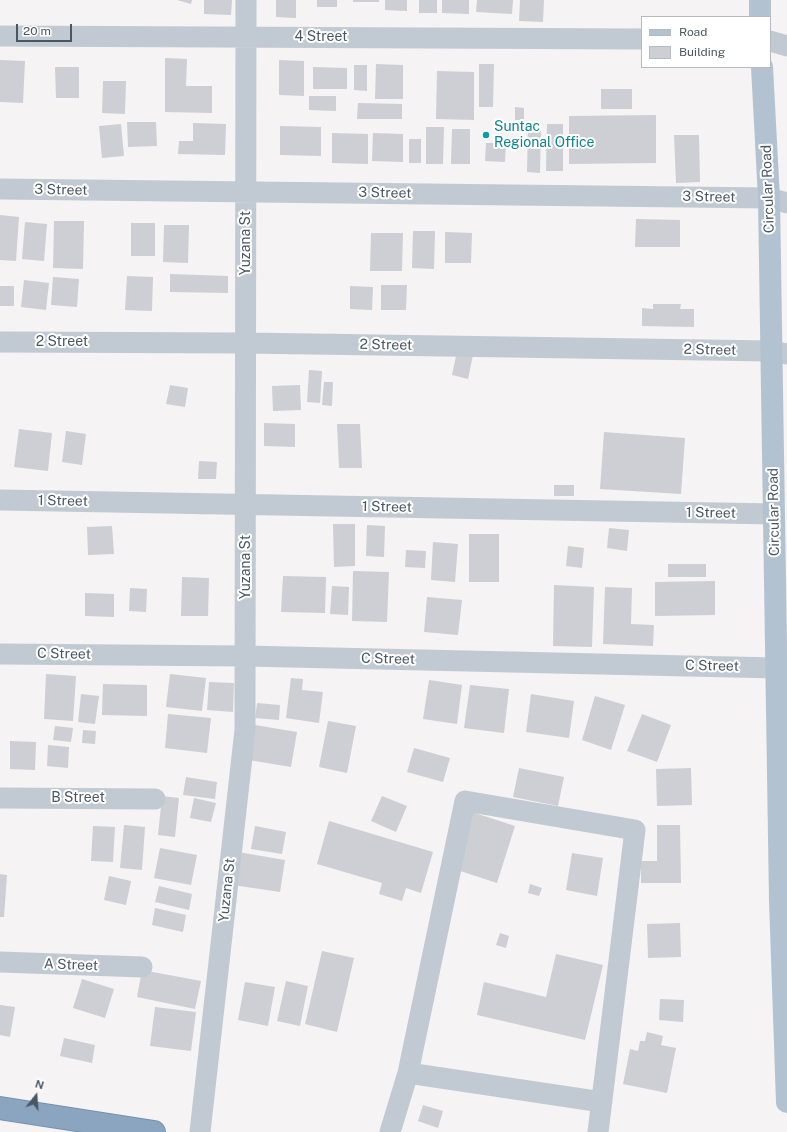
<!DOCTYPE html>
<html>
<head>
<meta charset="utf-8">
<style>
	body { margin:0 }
	#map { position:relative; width:787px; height:1132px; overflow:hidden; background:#f5f3f3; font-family:"Public Sans",sans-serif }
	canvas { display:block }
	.legend { position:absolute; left:641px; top:16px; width:130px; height:52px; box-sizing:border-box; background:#fff; border:1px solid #b7bbc0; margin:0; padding:5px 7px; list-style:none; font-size:12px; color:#4a5661 }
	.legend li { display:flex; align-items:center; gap:8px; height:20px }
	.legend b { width:20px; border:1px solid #b7bbc0 }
	.north { position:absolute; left:16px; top:1076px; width:40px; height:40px; -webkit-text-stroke:3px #fff; paint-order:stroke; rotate:17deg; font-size:11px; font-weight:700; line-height:16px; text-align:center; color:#4a5661 }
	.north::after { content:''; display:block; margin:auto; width:14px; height:18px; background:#4a5661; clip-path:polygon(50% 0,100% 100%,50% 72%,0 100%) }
	.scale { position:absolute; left:16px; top:24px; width:56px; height:18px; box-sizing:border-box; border:2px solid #4a5661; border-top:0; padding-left:5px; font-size:12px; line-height:14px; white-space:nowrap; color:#4a5661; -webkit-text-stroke:3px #fff; paint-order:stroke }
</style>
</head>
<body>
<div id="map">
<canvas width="787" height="1132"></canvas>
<ul class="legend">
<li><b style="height:5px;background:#b3c2d1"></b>Road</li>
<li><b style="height:11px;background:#cdcfd5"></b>Building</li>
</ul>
<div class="north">N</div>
<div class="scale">20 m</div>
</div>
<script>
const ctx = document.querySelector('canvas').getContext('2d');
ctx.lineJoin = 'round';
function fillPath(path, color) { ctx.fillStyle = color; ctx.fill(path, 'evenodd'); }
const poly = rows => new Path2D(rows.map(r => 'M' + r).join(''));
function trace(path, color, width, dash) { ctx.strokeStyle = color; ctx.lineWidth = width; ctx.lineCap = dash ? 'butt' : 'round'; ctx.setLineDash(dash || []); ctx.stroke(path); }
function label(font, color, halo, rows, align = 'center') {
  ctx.font = font + ' "Public Sans",sans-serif'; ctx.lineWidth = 4; ctx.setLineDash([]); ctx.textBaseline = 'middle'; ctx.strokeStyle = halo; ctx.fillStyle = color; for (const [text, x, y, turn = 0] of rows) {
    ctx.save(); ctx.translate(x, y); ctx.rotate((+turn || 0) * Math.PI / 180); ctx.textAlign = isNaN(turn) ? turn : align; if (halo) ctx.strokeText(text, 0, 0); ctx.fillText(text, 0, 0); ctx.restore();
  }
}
const building = poly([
	[177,0,192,0,191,4],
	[204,0,232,0,231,15,204,14],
	[276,0,296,0,296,18,276,17],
	[317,0,337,0,337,7,317,7],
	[353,0,379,0,379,2,353,2],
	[385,0,407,0,407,11,385,10],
	[419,0,437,0,437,13,419,13],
	[442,0,469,0,469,14,442,13],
	[477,0,513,0,512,14,476,12],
	[520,0,544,0,543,22,519,21],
	[165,58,187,59,186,86,212,86,212,113,165,112],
	[0,60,25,61,23,103,0,102],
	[279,60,304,61,304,96,279,95],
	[376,64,403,65,403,99,375,99],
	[479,64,494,64,493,107,479,107],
	[354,65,367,65,367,91,354,90],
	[55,67,79,67,79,98,56,98],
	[313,67,347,68,347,89,313,89],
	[437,71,474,72,474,120,436,119],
	[103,81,126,81,125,114,102,113],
	[601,89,632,89,632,109,601,109],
	[309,96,336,96,336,111,309,110],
	[358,103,402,104,402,119,357,119],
	[515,107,524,108,524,120,515,120],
	[656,115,656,163,569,164,569,116],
	[127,122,156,122,157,146,128,147],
	[193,123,226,124,225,155,178,154,179,141,193,141],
	[121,124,124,156,102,158,99,126],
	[547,124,563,124,563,171,546,171],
	[280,126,321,127,321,156,280,155],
	[426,127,444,127,443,164,426,164],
	[528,127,541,127,540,173,527,172],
	[452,129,470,129,470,164,451,164],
	[332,133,368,134,368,164,332,163],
	[373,133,403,134,403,162,372,161],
	[674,135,699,135,700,182,676,183],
	[409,139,421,139,421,163,409,163],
	[486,143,506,143,505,162,485,161],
	[0,215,19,217,16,261,0,260],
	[636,219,680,220,680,247,635,247],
	[54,221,84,221,83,269,53,268],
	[25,222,47,224,44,261,22,259],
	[131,223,155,223,155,256,131,256],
	[164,225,189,225,188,263,163,262],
	[413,231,435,231,434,269,412,268],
	[445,232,472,233,471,263,445,263],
	[371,233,403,233,402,271,370,271],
	[170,274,228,276,228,293,170,292],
	[127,276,153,277,152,311,125,310],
	[53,277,79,279,77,307,51,305],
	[24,280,49,283,46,310,21,307],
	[381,285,407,285,406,310,381,310],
	[0,286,14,286,14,306,0,306],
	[350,286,373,287,372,310,350,309],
	[653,304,681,304,680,309,694,309,694,327,642,326,642,308,653,309],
	[457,351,473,355,468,379,452,375],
	[309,370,322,371,320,403,307,402],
	[324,382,333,382,332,406,322,405],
	[170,385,188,388,185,407,166,404],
	[300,385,301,410,273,411,272,386],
	[264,423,295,424,295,447,264,446],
	[337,424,360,424,362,468,339,468],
	[19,429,52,433,48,471,14,467],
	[66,431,86,434,82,465,62,462],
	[604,432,685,438,681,494,600,489],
	[199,461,217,462,216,479,198,479],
	[554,485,574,485,574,496,554,496],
	[333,524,355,524,355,566,334,567],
	[367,525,385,526,384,557,366,556],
	[112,526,114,554,88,555,87,527],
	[609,528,629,530,627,551,607,548],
	[469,534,499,534,499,582,469,582],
	[433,542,458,544,455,582,431,580],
	[568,546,584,548,582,568,566,566],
	[406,550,426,551,425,568,405,567],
	[668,564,706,564,706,577,668,577],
	[353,571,389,572,387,622,352,621],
	[283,576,326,577,325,613,281,612],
	[182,577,209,578,208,616,181,616],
	[715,581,715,615,655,616,655,582],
	[554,585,594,587,592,647,553,646],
	[332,586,349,587,348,615,330,614],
	[605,587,632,588,631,624,654,625,653,646,603,644],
	[130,588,147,589,146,612,129,611],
	[85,593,114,594,114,617,85,616],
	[427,597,462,600,458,635,424,632],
	[46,674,76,676,73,721,44,719],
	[170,674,206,678,202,711,166,707],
	[291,678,303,679,302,690,323,692,319,723,286,718],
	[429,680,462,685,457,724,423,719],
	[209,682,234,683,233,712,207,710],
	[103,684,147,685,147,716,102,715],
	[470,685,509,689,504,733,464,728],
	[81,694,99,696,95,724,78,722],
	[531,694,574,701,569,738,526,732],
	[595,696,625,705,611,750,582,740],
	[257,703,280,705,279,720,255,718],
	[168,714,211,718,207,753,165,748],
	[642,714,671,725,657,762,627,751],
	[328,721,356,726,347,773,319,767],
	[255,725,297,732,291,767,249,760],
	[55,726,73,728,71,742,53,740],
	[83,730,96,731,95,744,82,743],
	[10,741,36,742,35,770,10,769],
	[48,745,69,747,68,768,47,766],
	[414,748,450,758,443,782,407,772],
	[519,768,564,777,558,806,513,797],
	[691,768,692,805,657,806,656,769],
	[186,777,217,782,215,799,183,795],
	[162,796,179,798,175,837,158,835],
	[382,796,407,806,396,832,371,821],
	[194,798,216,803,211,822,190,818],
	[472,812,515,826,497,883,454,869],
	[329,821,433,852,421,893,406,888,402,901,379,894,382,883,317,864],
	[124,825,145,827,142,870,120,868],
	[657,825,680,825,681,883,641,883,641,861,657,861],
	[93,826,115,827,113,862,91,861],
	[255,826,286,832,282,854,251,849],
	[160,848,197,855,191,885,154,878],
	[238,852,285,860,280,892,233,885],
	[572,853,603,858,597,896,566,890],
	[0,874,7,875,4,917,0,917],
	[109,876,131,881,126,905,104,900],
	[530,884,542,888,539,896,528,893],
	[159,886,192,894,189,910,155,902],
	[155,908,186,915,183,932,152,925],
	[680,923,681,957,648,958,647,924],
	[500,933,509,936,506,948,496,945],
	[322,951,354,958,337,1032,305,1024],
	[556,954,603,965,585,1040,477,1015,484,982,546,997],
	[142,970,201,981,195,1009,137,997],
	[82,979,114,989,105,1018,73,1008],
	[286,981,308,986,300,1026,277,1021],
	[245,982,275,987,268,1026,238,1020],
	[660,999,684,1000,683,1022,659,1020],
	[0,1005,15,1007,10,1037,0,1035],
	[155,1007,196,1012,191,1051,150,1046],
	[647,1032,663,1036,661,1045,676,1048,667,1093,623,1084,630,1049,638,1051,640,1041,645,1041],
	[64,1038,95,1045,92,1063,60,1056],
	[423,1105,443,1111,438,1128,418,1121]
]);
const minor = poly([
	[0,36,642,39],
	[770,41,787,46],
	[0,189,769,198,787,203],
	[0,342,246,343,771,351,787,354],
	[0,500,774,514],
	[0,654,245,656,777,668],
	[0,798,155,799],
	[0,962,142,967],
	[408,1073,602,1102],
	[200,1132,245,730,246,0],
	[390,1132,408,1073,465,801,635,830,598,1132]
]);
const major = poly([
	[760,0,760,17],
	[762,67,769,198,780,901,787,1102]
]);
const highway = poly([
	[0,1108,154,1132]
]);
const markers = [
	[486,135,4,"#0f9aa8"]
];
const streetNames = [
	["4 Street",321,37],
	["Circular Road",768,189,-92],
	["3 Street",61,190,1],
	["3 Street",385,193,1],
	["3 Street",709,197,1],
	["Yuzana St",246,243,-90],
	["2 Street",62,342],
	["2 Street",386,345,1],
	["2 Street",710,350,1],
	["1 Street",63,501,1],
	["1 Street",387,507,1],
	["Circular Road",774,512,-91],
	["1 Street",711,513,1],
	["Yuzana St",246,567,-90],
	["C Street",64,654,1],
	["C Street",388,659,1],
	["C Street",712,666,1],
	["B Street",78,798],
	["Yuzana St",227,890,-84],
	["A Street",71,965,2]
];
const cultureNames = [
	["Suntac",494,127],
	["Regional Office",494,143]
];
fillPath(building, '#cdcfd5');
trace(highway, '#7690ad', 24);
trace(minor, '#c1cad2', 21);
trace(major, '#b3c2d1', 22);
trace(highway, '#8ba5c1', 22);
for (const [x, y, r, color] of markers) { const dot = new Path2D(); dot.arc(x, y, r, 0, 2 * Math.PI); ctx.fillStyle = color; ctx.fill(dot); trace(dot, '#fff', 1.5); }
label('14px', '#4a5661', '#fff', streetNames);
label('14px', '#0d838f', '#fff', cultureNames, 'left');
</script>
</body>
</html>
